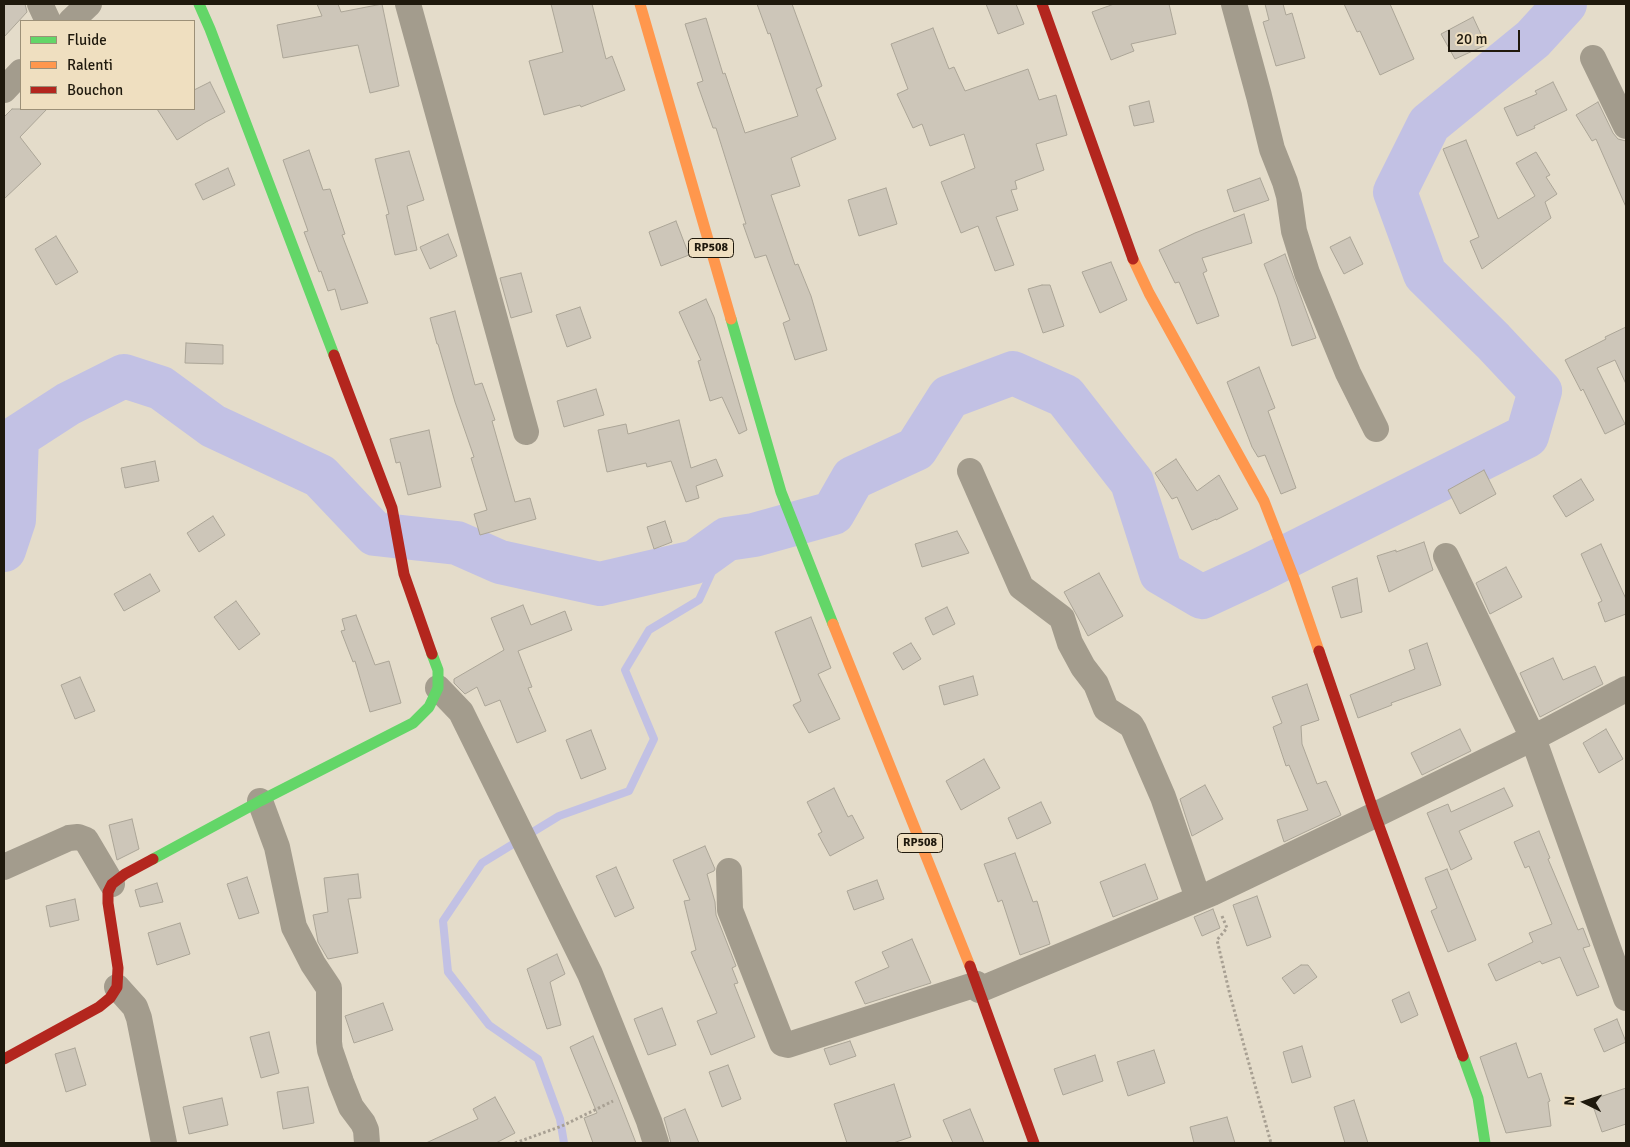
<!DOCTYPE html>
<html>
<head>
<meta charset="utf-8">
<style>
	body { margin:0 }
	#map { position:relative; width:1630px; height:1147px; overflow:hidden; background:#e4dcca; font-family:Signika,sans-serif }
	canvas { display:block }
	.frame { position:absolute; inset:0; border:5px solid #1f190d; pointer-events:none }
	.legend { position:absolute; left:20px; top:20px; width:175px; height:90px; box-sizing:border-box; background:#efdfc0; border:1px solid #9c9078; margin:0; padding:6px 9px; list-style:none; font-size:15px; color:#1f190d }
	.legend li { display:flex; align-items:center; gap:10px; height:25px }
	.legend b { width:25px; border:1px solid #9c9078 }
	.north { position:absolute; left:1560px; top:1077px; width:50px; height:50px; -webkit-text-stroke:4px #efdfc0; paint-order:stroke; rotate:274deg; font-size:14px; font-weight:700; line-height:20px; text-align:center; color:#1f190d }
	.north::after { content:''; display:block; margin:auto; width:18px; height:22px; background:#1f190d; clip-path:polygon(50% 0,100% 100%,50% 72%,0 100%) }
	.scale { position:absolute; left:1448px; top:30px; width:72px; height:22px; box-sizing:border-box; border:2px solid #1f190d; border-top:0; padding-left:6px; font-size:15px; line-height:18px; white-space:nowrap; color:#1f190d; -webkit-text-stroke:4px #efdfc0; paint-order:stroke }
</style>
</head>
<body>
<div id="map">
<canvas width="1630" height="1147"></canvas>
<div class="frame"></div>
<ul class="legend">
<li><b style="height:6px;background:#63d668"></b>Fluide</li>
<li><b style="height:6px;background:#ff974d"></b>Ralenti</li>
<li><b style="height:6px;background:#b3261e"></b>Bouchon</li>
</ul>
<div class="north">N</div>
<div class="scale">20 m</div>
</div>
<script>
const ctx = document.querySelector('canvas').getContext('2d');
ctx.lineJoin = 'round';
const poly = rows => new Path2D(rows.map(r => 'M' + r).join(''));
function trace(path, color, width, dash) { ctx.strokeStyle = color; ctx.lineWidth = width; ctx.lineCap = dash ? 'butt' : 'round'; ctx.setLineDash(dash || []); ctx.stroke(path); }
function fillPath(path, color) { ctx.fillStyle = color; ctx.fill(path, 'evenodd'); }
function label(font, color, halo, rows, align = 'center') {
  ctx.font = font + ' Signika,sans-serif'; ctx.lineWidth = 4.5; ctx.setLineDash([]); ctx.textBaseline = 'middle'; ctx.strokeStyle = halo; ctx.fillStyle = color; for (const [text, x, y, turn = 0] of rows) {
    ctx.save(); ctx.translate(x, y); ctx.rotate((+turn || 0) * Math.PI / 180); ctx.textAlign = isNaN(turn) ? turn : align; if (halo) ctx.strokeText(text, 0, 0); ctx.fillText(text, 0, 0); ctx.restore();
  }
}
const stream = poly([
	[564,1143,560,1119,538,1059,489,1025,448,972,443,921,482,863,559,816,629,791,654,739,625,670,649,630,699,600,727,539]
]);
const river = poly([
	[4,550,14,520,17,437,68,404,124,376,161,388,213,426,320,476,375,534,457,543,500,562,600,584,695,562,727,539,754,535,833,513,853,478,916,449,949,397,1013,373,1065,396,1132,482,1161,573,1202,597,1258,571,1527,436,1540,391,1493,341,1425,274,1395,192,1429,124,1533,39,1565,4]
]);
const building = poly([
	[4,4,25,4,27,12,4,37,4,4],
	[317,4,338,4,341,12,382,4,399,86,370,93,358,45,283,58,277,25,322,16,317,4],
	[551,4,592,4,606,59,612,56,625,90,581,107,580,105,544,115,529,61,563,52,551,4],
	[757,4,792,4,822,86,816,89,836,139,791,158,800,186,771,195,795,265,798,264,811,296,827,350,795,360,783,323,790,320,766,255,755,258,743,224,746,224,716,128,713,128,697,83,703,81,685,24,706,18,723,74,725,73,745,133,798,116,770,33,768,34,757,4],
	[986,4,1016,4,1024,24,998,34,986,4],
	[1114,4,1169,4,1176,34,1131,44,1134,51,1111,60,1092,12,1114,4],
	[1265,4,1283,4,1286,15,1292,13,1305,58,1276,66,1263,22,1269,20,1265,4],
	[1344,4,1390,4,1414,59,1380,75,1360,31,1357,32,1344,4],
	[1473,17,1486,45,1455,59,1441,34,1473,17],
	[933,28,949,69,954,67,965,91,1028,69,1039,100,1056,95,1067,135,1036,144,1044,170,1015,181,1017,189,1011,190,1018,210,996,217,1014,265,995,271,978,226,961,233,941,182,975,168,964,134,930,146,922,124,913,128,897,94,908,89,891,44,933,28],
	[210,82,225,112,206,122,177,140,157,109,194,109,194,90,210,82],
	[1553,82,1567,110,1534,126,1535,128,1517,136,1504,108,1537,94,1535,91,1553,82],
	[1149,101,1154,122,1134,126,1129,106,1149,101],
	[1598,102,1613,133,1618,139,1626,141,1626,207,1596,139,1592,141,1576,115,1598,102],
	[12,109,47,109,20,137,41,164,4,199,4,117,12,109],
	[1466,140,1498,219,1535,196,1516,163,1536,152,1550,175,1546,177,1557,194,1545,202,1551,218,1482,269,1470,241,1479,237,1443,149,1466,140],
	[309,150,323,190,330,189,345,234,342,235,368,303,341,310,335,289,328,291,321,271,319,272,304,232,308,231,283,160,309,150],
	[409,151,424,200,407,206,417,250,395,255,386,215,389,214,375,159,409,151],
	[228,168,235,185,203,200,195,184,228,168],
	[1260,178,1269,200,1234,212,1227,190,1260,178],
	[886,188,897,224,859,236,848,200,886,188],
	[1244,214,1252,243,1202,258,1207,271,1203,273,1219,316,1197,324,1179,282,1175,283,1159,250,1195,233,1244,214],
	[676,221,689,255,661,266,649,232,676,221],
	[448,234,457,256,430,269,420,247,448,234],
	[56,236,78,272,56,285,35,249,56,236],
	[1350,237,1363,264,1344,274,1330,247,1350,237],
	[1285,254,1316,338,1292,346,1277,297,1264,264,1285,254],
	[1111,262,1127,300,1100,313,1082,272,1111,262],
	[521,273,532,312,511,318,500,278,521,273],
	[1042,285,1050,285,1064,326,1043,333,1028,289,1042,285],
	[706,299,714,317,747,430,739,434,722,397,710,401,698,361,701,360,679,312,706,299],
	[580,307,591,338,567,347,556,315,580,307],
	[455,311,475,385,482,383,495,420,492,421,515,502,530,498,536,519,480,535,474,514,487,510,471,458,474,457,455,402,438,344,437,344,430,318,455,311],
	[1626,327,1626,384,1615,360,1597,368,1625,424,1605,434,1583,389,1581,391,1565,360,1606,339,1605,337,1626,327],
	[186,343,223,345,223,364,185,363,186,343],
	[1259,367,1275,408,1268,411,1296,488,1281,494,1265,455,1258,457,1252,447,1227,382,1259,367],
	[596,389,604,415,564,427,557,401,596,389],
	[679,420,691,468,716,459,723,476,696,486,699,498,686,502,671,461,647,467,646,463,607,472,598,430,626,424,628,434,679,420],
	[429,430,441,487,408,495,400,462,396,463,390,439,429,430],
	[1176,459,1197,491,1219,475,1238,509,1216,520,1216,519,1192,530,1177,497,1172,499,1155,473,1176,459],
	[155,461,159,481,125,488,121,468,155,461],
	[1484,470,1496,494,1460,514,1448,490,1484,470],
	[1581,479,1594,500,1566,517,1553,496,1581,479],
	[213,516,225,535,199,552,187,533,213,516],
	[665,521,672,542,654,549,647,527,665,521],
	[957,531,969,553,922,567,915,544,957,531],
	[1424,542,1433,570,1389,592,1377,556,1396,550,1396,552,1424,542],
	[1601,544,1626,599,1626,614,1605,622,1598,603,1602,601,1581,554,1601,544],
	[1506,567,1522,597,1490,614,1476,583,1506,567],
	[1099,573,1123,616,1088,636,1064,592,1099,573],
	[150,574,160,591,124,611,114,594,150,574],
	[1357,578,1362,612,1341,618,1332,587,1357,578],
	[236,601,260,634,239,650,214,617,236,601],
	[523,605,531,625,565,611,572,630,518,651,532,687,528,688,546,731,517,743,500,700,485,706,477,687,465,694,454,683,454,679,504,650,491,618,523,605],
	[947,607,955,624,933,635,925,618,947,607],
	[356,615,375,665,389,661,401,703,370,712,355,661,353,662,341,631,345,630,342,619,356,615],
	[811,617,831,668,818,674,840,719,809,733,793,705,801,701,775,632,811,617],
	[911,643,921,659,903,670,893,653,911,643],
	[1427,643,1441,685,1391,703,1392,705,1358,718,1350,695,1415,669,1409,650,1427,643],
	[1553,658,1563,680,1595,666,1603,684,1540,717,1520,673,1553,658],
	[973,676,978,695,944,705,939,686,973,676],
	[80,677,95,711,75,719,61,685,80,677],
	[1307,684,1319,720,1301,726,1302,744,1317,784,1326,781,1341,815,1284,842,1277,820,1308,810,1289,765,1286,766,1273,727,1282,723,1272,697,1307,684],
	[1460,729,1471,751,1422,775,1411,753,1460,729],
	[1606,729,1623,759,1599,773,1583,743,1606,729],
	[591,730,606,769,581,779,566,740,591,730],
	[984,759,1000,788,961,810,946,781,984,759],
	[1205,785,1223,819,1192,836,1180,799,1205,785],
	[834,788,848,817,852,815,864,838,830,856,818,834,822,832,807,802,834,788],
	[1504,788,1513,806,1459,831,1472,859,1451,870,1427,813,1448,804,1451,812,1504,788],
	[1041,802,1051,823,1017,839,1008,818,1041,802],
	[132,819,139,849,117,860,109,825,132,819],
	[1539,831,1550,858,1548,859,1578,930,1583,928,1590,946,1583,948,1599,987,1577,996,1560,957,1542,964,1540,961,1496,981,1488,964,1533,942,1529,933,1552,924,1529,866,1525,868,1514,842,1539,831],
	[705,846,715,869,714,871,707,874,715,902,716,915,736,966,732,968,738,983,734,984,755,1037,711,1055,697,1021,717,1013,691,952,696,950,684,901,690,900,673,860,705,846],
	[1015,853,1033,902,1037,901,1050,944,1020,955,1002,900,998,902,984,864,1015,853],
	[1145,864,1158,899,1113,917,1100,882,1145,864],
	[616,867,634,908,615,917,596,876,616,867],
	[1447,869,1476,940,1448,952,1431,911,1437,908,1425,878,1447,869],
	[358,874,361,898,348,899,358,953,328,959,318,942,313,915,328,912,324,878,358,874],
	[247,877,259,913,239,919,227,884,247,877],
	[877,880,884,899,854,910,847,891,877,880],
	[157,883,163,902,140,907,135,890,157,883],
	[1257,896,1271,937,1247,946,1233,905,1257,896],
	[75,899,79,920,50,927,46,906,75,899],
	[1213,909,1220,928,1202,936,1194,917,1213,909],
	[180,923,190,954,157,965,148,933,180,923],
	[912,939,931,983,865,1004,855,982,889,967,882,952,912,939],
	[557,954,565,974,550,982,561,1025,547,1029,527,969,557,954],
	[1301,965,1308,965,1317,977,1294,994,1282,978,1301,965],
	[1409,992,1418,1015,1401,1023,1392,1000,1409,992],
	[383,1003,393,1030,354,1043,345,1016,383,1003],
	[662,1008,676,1045,648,1055,634,1019,662,1008],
	[1617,1019,1626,1042,1604,1052,1594,1029,1617,1019],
	[269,1032,279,1073,261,1078,250,1037,269,1032],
	[593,1036,618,1097,636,1143,593,1143,584,1118,597,1113,570,1047,593,1036],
	[850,1041,856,1056,830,1065,824,1049,850,1041],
	[1516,1043,1528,1078,1541,1073,1550,1101,1548,1102,1551,1126,1506,1133,1480,1057,1516,1043],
	[1302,1046,1311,1077,1292,1083,1283,1052,1302,1046],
	[75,1048,86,1085,66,1092,55,1054,75,1048],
	[1154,1050,1165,1083,1128,1096,1117,1062,1154,1050],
	[1095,1055,1103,1081,1063,1095,1054,1069,1095,1055],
	[728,1065,741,1099,722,1107,709,1072,728,1065],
	[894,1084,911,1137,893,1143,847,1143,834,1104,894,1084],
	[308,1087,314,1123,283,1129,277,1092,308,1087],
	[1626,1088,1626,1124,1602,1132,1591,1100,1626,1088],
	[495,1097,515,1133,496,1143,426,1143,478,1119,473,1109,495,1097],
	[222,1098,228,1125,189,1134,183,1107,222,1098],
	[1354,1100,1368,1143,1345,1143,1334,1107,1354,1100],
	[685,1109,699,1143,671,1143,664,1118,685,1109],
	[970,1109,984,1143,953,1143,943,1120,970,1109],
	[1227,1117,1235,1143,1194,1143,1190,1127,1227,1117]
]);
const path = poly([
	[1222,916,1227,928,1217,940,1230,995,1271,1143],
	[515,1143,562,1126,613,1101]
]);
const street = poly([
	[40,4,48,21],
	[408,4,526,432],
	[1234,4,1259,96,1272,149,1285,182,1289,196,1294,231,1307,273,1348,373,1376,429],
	[71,21,89,4],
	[1593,58,1626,126],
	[4,90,21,72],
	[970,471,1021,587,1062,618,1070,643,1083,667,1096,684,1106,709,1131,725,1134,730,1163,797,1198,898],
	[1446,556,1533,738,1626,998],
	[438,688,461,712,590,974,649,1121,656,1143],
	[260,801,277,847,294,927,313,964,329,988,329,1042,330,1050,341,1082,351,1107,363,1123,366,1130,367,1143],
	[4,867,69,838,78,837,86,840,112,884],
	[729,871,730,910,782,1043,784,1044,788,1045,977,984],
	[117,987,135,1007,139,1018,164,1143],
	[979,990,1212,893,1375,815,1533,738,1626,689]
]);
const fast = poly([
	[199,4,210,29,334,355],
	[731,319,781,492,833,624],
	[153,859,260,801,413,723,429,707,438,688,438,670,432,654],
	[1463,1056,1478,1098,1485,1143]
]);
const slow = poly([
	[640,4,731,319],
	[1133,259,1149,293,1264,501,1295,581,1319,651],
	[833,624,970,966]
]);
const jam = poly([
	[1042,4,1133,259],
	[334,355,392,508,404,574,432,654],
	[1319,651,1375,815,1463,1056],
	[970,966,1034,1143],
	[4,1059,99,1007,110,998,117,987,118,968,108,903,108,892,112,884,125,874,153,859]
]);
const shields = [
	[711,248,45],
	[920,843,45]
];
const shieldNames = [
	["RP508",711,248],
	["RP508",920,843]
];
trace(stream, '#c2c1e4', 8);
trace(river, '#c2c1e4', 44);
fillPath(building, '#cdc6b9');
trace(building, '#aba597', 1);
trace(path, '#a8a093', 3, [2.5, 2.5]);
trace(street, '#a39c8d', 26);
trace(fast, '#63d668', 11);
trace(slow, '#ff974d', 11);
trace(jam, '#b3261e', 11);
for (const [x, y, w] of shields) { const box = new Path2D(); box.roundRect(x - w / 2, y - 9.5, w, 19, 4); ctx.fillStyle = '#efdfc0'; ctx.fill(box); trace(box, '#1f190d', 1); }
label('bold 12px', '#1f190d', null, shieldNames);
</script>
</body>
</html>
